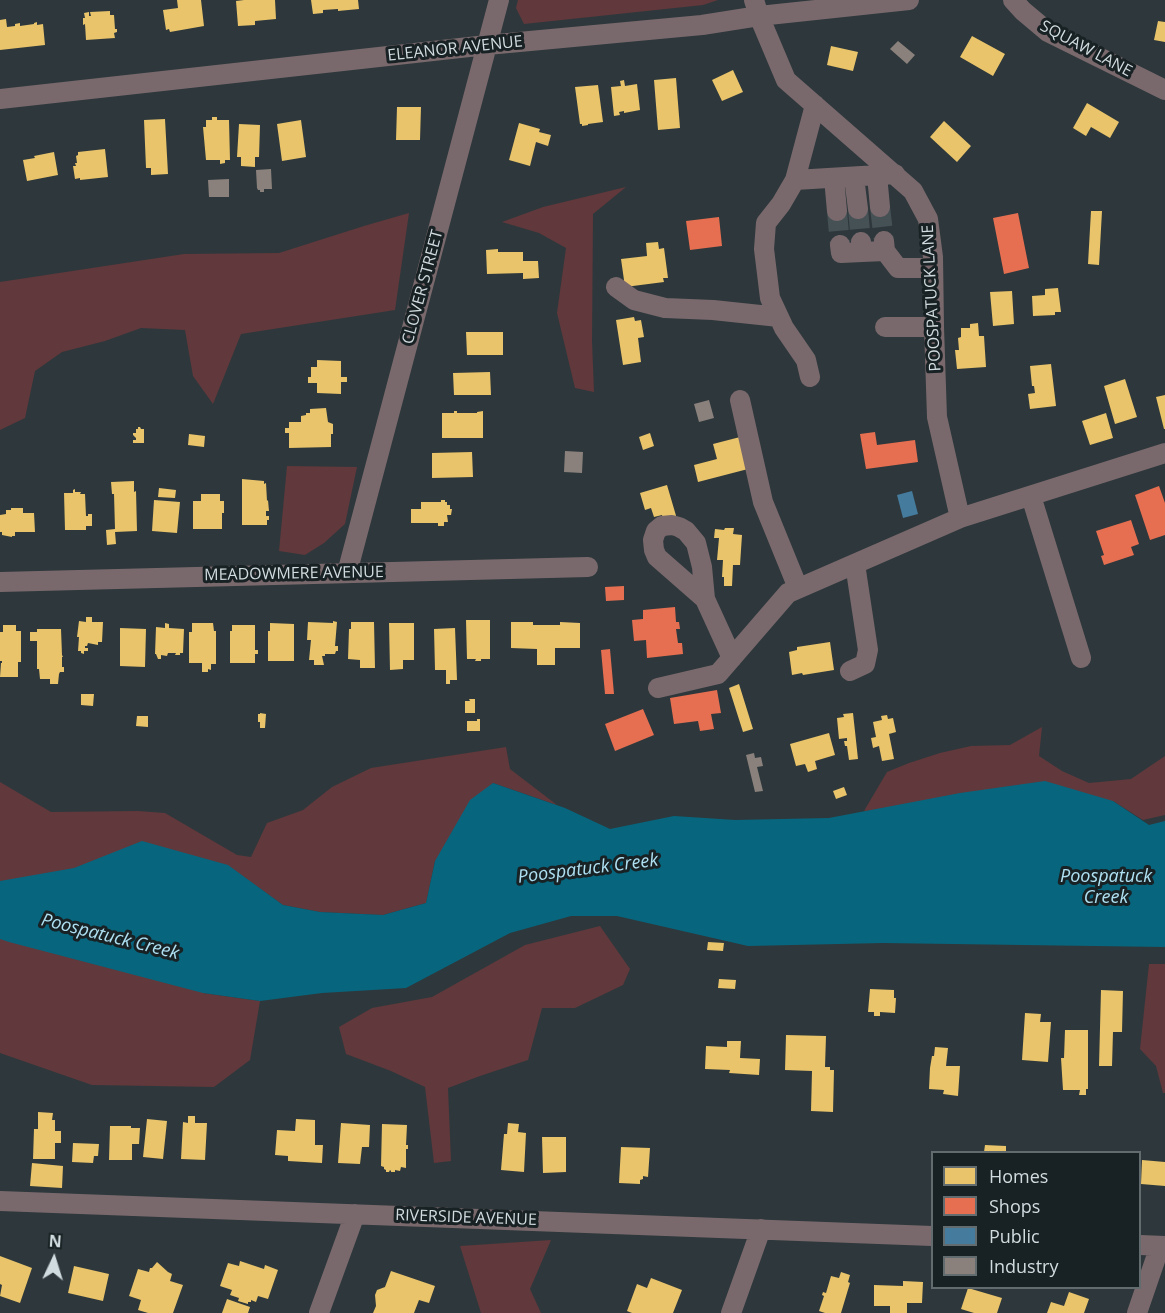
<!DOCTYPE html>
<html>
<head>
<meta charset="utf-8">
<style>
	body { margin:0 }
	#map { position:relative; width:1165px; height:1313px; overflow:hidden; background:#2e383c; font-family:"Open Sans",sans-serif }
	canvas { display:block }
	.legend { position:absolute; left:931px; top:1151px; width:210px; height:138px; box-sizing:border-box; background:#182124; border:2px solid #626c6f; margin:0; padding:8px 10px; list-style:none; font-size:18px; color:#d1dce0 }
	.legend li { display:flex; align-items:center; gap:12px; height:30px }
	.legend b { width:30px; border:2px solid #626c6f }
	.north { position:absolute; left:24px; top:1229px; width:60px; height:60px; -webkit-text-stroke:4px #182124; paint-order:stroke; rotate:4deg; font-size:16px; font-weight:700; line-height:24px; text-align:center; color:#d1dce0 }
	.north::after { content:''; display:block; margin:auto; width:21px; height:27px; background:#d1dce0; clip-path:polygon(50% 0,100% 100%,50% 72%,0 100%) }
</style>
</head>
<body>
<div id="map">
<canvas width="1165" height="1313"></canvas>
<ul class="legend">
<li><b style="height:16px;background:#e9c46a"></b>Homes</li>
<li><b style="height:16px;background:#e76f51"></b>Shops</li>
<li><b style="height:16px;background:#457b9d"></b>Public</li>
<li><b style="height:16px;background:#8a817c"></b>Industry</li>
</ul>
<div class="north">N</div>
</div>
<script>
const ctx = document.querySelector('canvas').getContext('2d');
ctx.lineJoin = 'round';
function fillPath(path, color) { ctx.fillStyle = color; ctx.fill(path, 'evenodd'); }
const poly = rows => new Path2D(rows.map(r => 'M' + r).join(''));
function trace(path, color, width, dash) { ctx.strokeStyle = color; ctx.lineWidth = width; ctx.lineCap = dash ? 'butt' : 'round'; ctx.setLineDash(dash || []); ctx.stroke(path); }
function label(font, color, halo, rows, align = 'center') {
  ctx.font = font + ' "Open Sans",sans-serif'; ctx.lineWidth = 6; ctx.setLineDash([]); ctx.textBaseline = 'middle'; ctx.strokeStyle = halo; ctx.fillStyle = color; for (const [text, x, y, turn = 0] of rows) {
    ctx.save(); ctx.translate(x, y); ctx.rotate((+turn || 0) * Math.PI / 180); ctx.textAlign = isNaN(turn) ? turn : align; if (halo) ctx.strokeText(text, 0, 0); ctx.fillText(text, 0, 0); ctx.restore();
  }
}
const green = poly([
	[518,0,718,0,703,5,524,24,516,8],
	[626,187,593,214,592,341,594,392,575,388,557,313,566,248,539,233,502,222,543,207],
	[409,213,395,310,241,334,213,404,193,376,185,330,141,328,105,341,62,352,35,371,25,418,0,430,0,282,184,254,279,253,364,226],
	[287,466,357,467,345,524,324,543,305,555,279,551],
	[1042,727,1039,756,1062,771,1089,783,1131,779,1165,756,1165,815,1143,820,1113,801,864,811,887,772,909,763,940,753,971,746,1010,745],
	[506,747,510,769,557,805,493,783,435,861,426,903,383,915,320,912,283,905,227,865,203,993,260,1001,250,1060,214,1087,92,1085,0,1053,0,782,51,812,138,811,165,813,237,855,251,857,267,823,303,810,332,787,371,768],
	[600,926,630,969,623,985,575,1008,542,1008,528,1060,480,1076,448,1088,451,1161,434,1163,425,1087,391,1071,346,1054,339,1027,372,1008,432,997,525,945],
	[1149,964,1165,964,1165,1093,1163,1093,1156,1066,1140,1049],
	[551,1240,530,1289,541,1313,481,1313,460,1246]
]);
const water = poly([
	[1045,781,1113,801,1149,825,1165,821,1165,947,883,943,748,946,617,916,571,916,510,933,406,988,322,993,260,1001,203,993,9,942,0,939,0,881,74,868,142,841,228,865,283,905,320,912,383,915,426,903,435,861,470,800,493,783,565,808,610,829,674,816,735,820,829,818,960,793]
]);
const homes = poly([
	[177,0,201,0,204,26,170,32,169,29,166,30,163,10,178,8],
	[244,0,275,0,276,19,255,21,255,25,238,26,236,1],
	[311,0,358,0,359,9,338,11,338,9,323,10,323,13,313,14],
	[110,11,110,15,114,15,115,29,117,29,117,32,114,33,115,38,86,40,85,24,83,25,83,18,85,18,84,13,89,12,89,16,91,16,90,12],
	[6,19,7,27,15,26,15,24,20,23,20,26,34,24,34,23,37,22,37,25,43,24,45,45,0,50,0,20],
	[1158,21,1165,22,1165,42,1154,40],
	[972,36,1005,54,993,76,960,57],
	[831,46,858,52,853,71,827,65],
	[733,70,743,92,722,101,712,80],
	[676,78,680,128,658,130,654,80],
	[624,80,625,86,637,84,640,110,624,113,624,111,619,112,620,115,614,116,611,87,621,86,620,81],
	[598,85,603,122,588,124,588,125,582,126,582,124,580,124,575,87],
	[1087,103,1119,122,1110,138,1091,127,1086,136,1073,128],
	[397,107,421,107,420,140,396,140],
	[212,117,217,117,217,120,229,120,230,160,225,160,225,163,220,164,220,160,206,160,203,127,206,127,206,120,212,120],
	[165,119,168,174,151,175,151,168,146,168,144,120],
	[301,120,306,157,282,161,277,124],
	[944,121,971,146,957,162,930,137],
	[519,123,540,129,539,132,551,135,548,146,536,142,530,166,509,160],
	[239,124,260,125,259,157,255,157,255,167,241,166,241,157,237,157],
	[105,149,108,177,80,180,80,178,75,179,73,166,76,166,75,163,77,163,76,156,78,155,78,152],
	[54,152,58,175,27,181,23,160,35,158,34,156],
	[1091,211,1102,211,1099,265,1088,264],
	[658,242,659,249,664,248,668,278,663,278,664,282,625,287,621,259,647,256,646,243],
	[498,249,498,252,523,252,523,261,538,261,539,278,523,279,523,273,487,274,486,250],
	[1058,288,1061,312,1055,312,1055,315,1033,316,1032,296,1045,295,1045,289],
	[1012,291,1014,324,993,326,990,292],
	[634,317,635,321,641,320,644,337,638,338,641,362,623,365,616,320],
	[978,323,979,336,984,336,986,367,957,369,955,350,959,350,958,338,961,337,961,328,970,328,970,324],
	[466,332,503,332,503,355,467,355],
	[317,360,341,361,341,377,347,377,347,382,341,382,341,394,317,393,317,383,308,383,308,377,311,377,311,367,317,367],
	[1051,364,1056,406,1030,409,1028,394,1035,393,1034,386,1032,386,1030,366],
	[490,372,491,395,454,395,453,373],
	[1125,379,1137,417,1115,424,1104,386],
	[1165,395,1165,429,1164,429,1156,397],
	[326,408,328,422,333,424,333,434,331,434,331,447,289,448,289,433,285,433,285,428,289,428,289,422,301,422,301,416,306,415,306,413,310,413,310,409],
	[454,411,457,411,457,413,477,413,477,412,483,411,483,438,442,438,442,413,454,413],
	[1106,413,1113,438,1090,445,1082,421],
	[138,427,140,427,141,429,144,429,144,443,133,443,133,440,136,440,136,438,133,435,133,433,136,433,136,429,138,429],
	[650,433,654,446,643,450,639,437],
	[189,434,205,436,204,447,188,445],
	[740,437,748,469,698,482,694,465,717,459,713,444],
	[472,452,473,477,432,478,432,453],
	[242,479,264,481,264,484,266,483,267,501,268,500,269,511,266,511,266,516,269,516,269,520,267,520,267,525,242,525],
	[134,481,134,492,136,491,137,531,115,532,116,544,107,545,106,530,115,529,114,494,112,494,111,482],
	[667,485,677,519,664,523,662,515,654,517,651,508,645,510,640,493],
	[159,488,176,490,175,498,158,497],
	[75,489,75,492,81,492,80,494,85,494,86,516,88,516,88,514,92,514,92,526,86,526,86,530,65,530,64,493,73,493,73,490],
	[201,494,220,494,220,501,224,501,224,513,222,513,222,529,193,529,193,501,201,501],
	[154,500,180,502,177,533,152,531],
	[441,500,445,500,445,502,447,502,447,505,450,505,450,509,452,509,451,515,447,515,448,522,444,522,444,526,438,526,438,523,411,523,411,509,421,509,421,502,441,502],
	[11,508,23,508,23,513,34,513,35,532,15,532,15,536,12,536,12,537,2,535,2,532,0,532,0,515,6,514,6,510,11,510],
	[725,528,734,528,733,534,742,535,740,565,733,565,732,586,724,586,724,577,722,577,723,560,717,560,719,538,714,538,715,529,724,530],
	[86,617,92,617,92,622,103,622,102,642,98,642,98,645,88,643,87,646,85,646,85,648,88,648,88,651,84,651,84,654,81,653,81,651,78,651,79,637,77,637,79,621,86,622],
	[466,620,490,620,490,659,481,659,481,661,475,661,476,659,467,659],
	[333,621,337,622,335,646,338,646,338,651,336,651,335,654,325,654,325,656,322,656,324,665,314,665,314,660,309,660,311,640,307,640,308,622,333,623],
	[351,622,374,622,375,668,360,668,360,660,348,659,349,629,351,629],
	[511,622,533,622,533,625,560,625,560,622,580,623,580,648,555,648,555,665,537,665,537,649,511,648],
	[165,623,169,624,169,628,184,629,183,653,180,653,180,655,175,655,176,653,168,653,167,656,161,655,161,659,158,659,156,654,155,654,156,627,165,628],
	[192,623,213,623,214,631,216,631,216,664,211,664,211,670,208,669,208,672,202,672,202,663,189,663,189,632,192,632],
	[270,623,294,624,294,661,268,661,268,631,270,631],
	[389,623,414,623,414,660,403,660,403,669,390,670],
	[3,625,16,625,16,631,21,631,21,662,18,662,18,677,0,677,1,663,2,663,2,661,0,661,0,632,3,632],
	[232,625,255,625,255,650,258,650,258,654,255,654,255,663,230,663,230,631,232,631],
	[120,628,146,629,145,667,120,666],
	[455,628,457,680,450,680,450,684,446,684,446,670,435,670,434,629],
	[37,629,61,629,62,655,63,657,62,657,62,667,64,667,64,672,60,672,59,674,58,684,50,684,50,679,40,679,39,669,37,669,37,641,30,641,30,632,37,632],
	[830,642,834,670,803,675,802,673,792,675,789,652,797,650,797,647],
	[739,684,753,729,743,732,729,688],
	[81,694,94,694,93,706,81,705],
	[469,699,475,699,475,713,465,713,465,701,470,701],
	[260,713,266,714,265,728,260,728,260,722,258,722,258,714,260,714],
	[853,713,858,759,849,760,847,746,845,746,844,741,847,741,847,738,839,739,837,718,844,717,843,714],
	[887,715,888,719,893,718,896,732,889,734,894,759,882,761,879,746,873,748,871,738,876,737,873,722,882,720,881,716],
	[137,716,148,716,148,727,136,726],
	[477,719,480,719,480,731,467,731,467,721,477,721],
	[829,733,835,755,815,761,817,769,808,772,805,764,796,766,790,744],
	[844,787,847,795,836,799,833,791],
	[708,942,724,943,723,951,707,950],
	[719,979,736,980,735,989,718,988],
	[870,989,894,990,894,998,896,998,895,1013,880,1012,880,1016,874,1016,874,1012,868,1012],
	[1101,990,1123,991,1122,1032,1113,1032,1112,1066,1099,1066],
	[1025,1013,1041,1014,1040,1022,1051,1022,1048,1062,1022,1060],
	[1065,1030,1088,1030,1088,1089,1086,1089,1086,1095,1079,1095,1080,1090,1063,1090,1061,1058,1064,1058],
	[786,1035,826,1036,825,1067,830,1067,830,1070,834,1070,833,1112,811,1111,812,1071,785,1070],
	[727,1041,741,1041,740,1058,760,1059,759,1075,729,1073,730,1070,705,1069,706,1046,727,1047],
	[935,1047,948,1048,946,1066,960,1066,958,1096,943,1094,944,1090,929,1089,930,1068,932,1056,934,1056],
	[38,1112,53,1113,52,1120,55,1120,55,1131,61,1131,61,1143,55,1143,55,1159,33,1159,34,1129,38,1129],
	[188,1116,195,1116,195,1123,207,1123,205,1160,181,1159,183,1122,188,1123],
	[147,1119,167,1121,163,1159,143,1157],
	[296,1119,315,1120,315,1145,323,1145,322,1163,288,1161,288,1156,275,1155,277,1130,295,1131],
	[341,1123,370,1125,369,1147,362,1147,360,1164,338,1163],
	[508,1123,519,1124,518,1132,526,1133,524,1172,501,1170,504,1134,507,1134],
	[382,1124,407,1125,406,1145,408,1145,408,1149,406,1149,406,1168,401,1167,400,1171,395,1170,395,1172,391,1172,391,1171,390,1170,389,1172,386,1172,386,1170,384,1169,384,1167,381,1166],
	[110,1126,131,1126,131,1128,140,1128,139,1144,132,1144,132,1160,109,1160],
	[542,1137,566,1137,566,1172,543,1173],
	[73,1143,99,1144,98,1156,94,1156,93,1163,72,1162],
	[985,1145,1006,1146,1006,1152,984,1152],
	[621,1147,650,1148,648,1177,643,1176,643,1179,640,1180,640,1184,619,1183],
	[1142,1160,1165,1162,1165,1186,1141,1184],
	[32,1163,63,1166,62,1188,30,1186],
	[0,1256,32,1268,20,1303,0,1296,2,1285,0,1284],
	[240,1261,264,1269,265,1265,278,1270,268,1299,258,1296,256,1302,251,1300,251,1302,248,1302,248,1304,238,1301,239,1298,230,1295,232,1290,220,1286,228,1263,239,1266],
	[157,1262,168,1272,172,1274,170,1281,183,1285,173,1313,148,1313,138,1310,141,1300,129,1296,138,1269,149,1272,150,1268,152,1268],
	[74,1266,109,1274,103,1301,68,1293],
	[391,1271,435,1286,429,1303,419,1300,414,1313,373,1313,376,1306,375,1295,377,1290,385,1287],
	[841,1272,850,1275,848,1282,850,1283,841,1313,825,1313,819,1311,824,1296,822,1295,823,1292,826,1293,831,1276,839,1278],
	[651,1278,682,1290,673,1313,632,1313,627,1311,637,1284,647,1288],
	[903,1281,923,1282,922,1303,907,1303,907,1313,890,1313,890,1306,874,1306,874,1285,903,1286],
	[968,1288,1002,1298,997,1313,974,1313,961,1309],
	[1069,1292,1089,1299,1084,1313,1047,1313,1051,1302,1064,1306],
	[227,1299,250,1307,248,1313,222,1313]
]);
const shops = poly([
	[1018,213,1029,268,1004,274,993,218],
	[719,217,722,246,690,250,686,221],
	[875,432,877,445,915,440,918,462,866,469,860,434],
	[1159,486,1165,503,1165,535,1150,540,1135,495],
	[1131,520,1139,544,1131,547,1134,555,1104,565,1101,556,1104,555,1096,531],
	[624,586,624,600,606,601,605,587],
	[675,607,676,622,679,622,680,629,676,629,678,643,682,643,683,654,647,658,646,640,634,641,632,620,643,619,643,610],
	[610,649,614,694,605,694,601,650],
	[717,690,721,713,711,714,714,729,700,731,698,721,674,724,670,698],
	[643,709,654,735,615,751,605,724]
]);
const public = poly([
	[912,491,918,514,903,518,897,495]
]);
const industry = poly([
	[898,41,915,55,907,64,890,49],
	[271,169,272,189,264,189,264,192,260,192,260,190,258,190,257,188,256,170],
	[229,179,229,197,209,197,208,180],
	[709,400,714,418,699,422,694,404],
	[565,451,583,452,582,473,564,472],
	[754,753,755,758,761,757,763,766,757,767,763,791,755,792,746,755]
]);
const minorTunnel = poly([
	[880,207,884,241],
	[858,209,861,242],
	[837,211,840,245]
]);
const minor = poly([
	[754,0,759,16,786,80,913,191,928,219,933,257,934,327,937,417,960,518],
	[1013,0,1023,11,1048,32,1165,90],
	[0,99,487,45,702,25,759,16,909,0],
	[877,175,880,207],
	[854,177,858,209],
	[834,178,837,211],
	[795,180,895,174],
	[884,241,885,251,898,268,933,268],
	[861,242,862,252,885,251],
	[840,245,841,253,862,252],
	[616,287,634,300,665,308,713,310,779,317],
	[885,327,934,327],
	[810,377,806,360,784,328,770,298,764,249,766,223,781,204,795,180,815,105],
	[740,400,763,502,798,588],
	[1031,496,1081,658],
	[347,573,499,0],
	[0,582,588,567],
	[705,599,657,557,654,550,653,540,656,531,662,526,672,525,679,527,686,531,696,543,702,567,705,599,732,658],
	[850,671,865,664,868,650,855,564],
	[658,688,718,674,788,593,960,518,1165,453],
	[0,1201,932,1236],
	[1140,1245,1165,1246],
	[319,1313,355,1214],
	[731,1313,761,1229],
	[1137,1313,1160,1246]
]);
const streetNames = [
	["ELEANOR AVENUE",455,49,-6],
	["SQUAW LANE",1086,49,28],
	["CLOVER STREET",423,287,-75],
	["POOSPATUCK LANE",932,298,-93],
	["MEADOWMERE AVENUE",294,574,-1],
	["RIVERSIDE AVENUE",466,1218,2]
];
const waterNames = [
	["Poospatuck Creek",588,869,-7],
	["Poospatuck",1106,877],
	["Creek",1106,898],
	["Poospatuck Creek",110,937,14]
];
fillPath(green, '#61383b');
fillPath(water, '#07667e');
fillPath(homes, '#e9c46a');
fillPath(shops, '#e76f51');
fillPath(public, '#457b9d');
fillPath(industry, '#8a817c');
trace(minorTunnel, '#465155', 20, [20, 10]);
trace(minor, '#7a696c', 20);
label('16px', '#d1dce0', '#182124', streetNames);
label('italic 18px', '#aee0f2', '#182124', waterNames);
</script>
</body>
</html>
